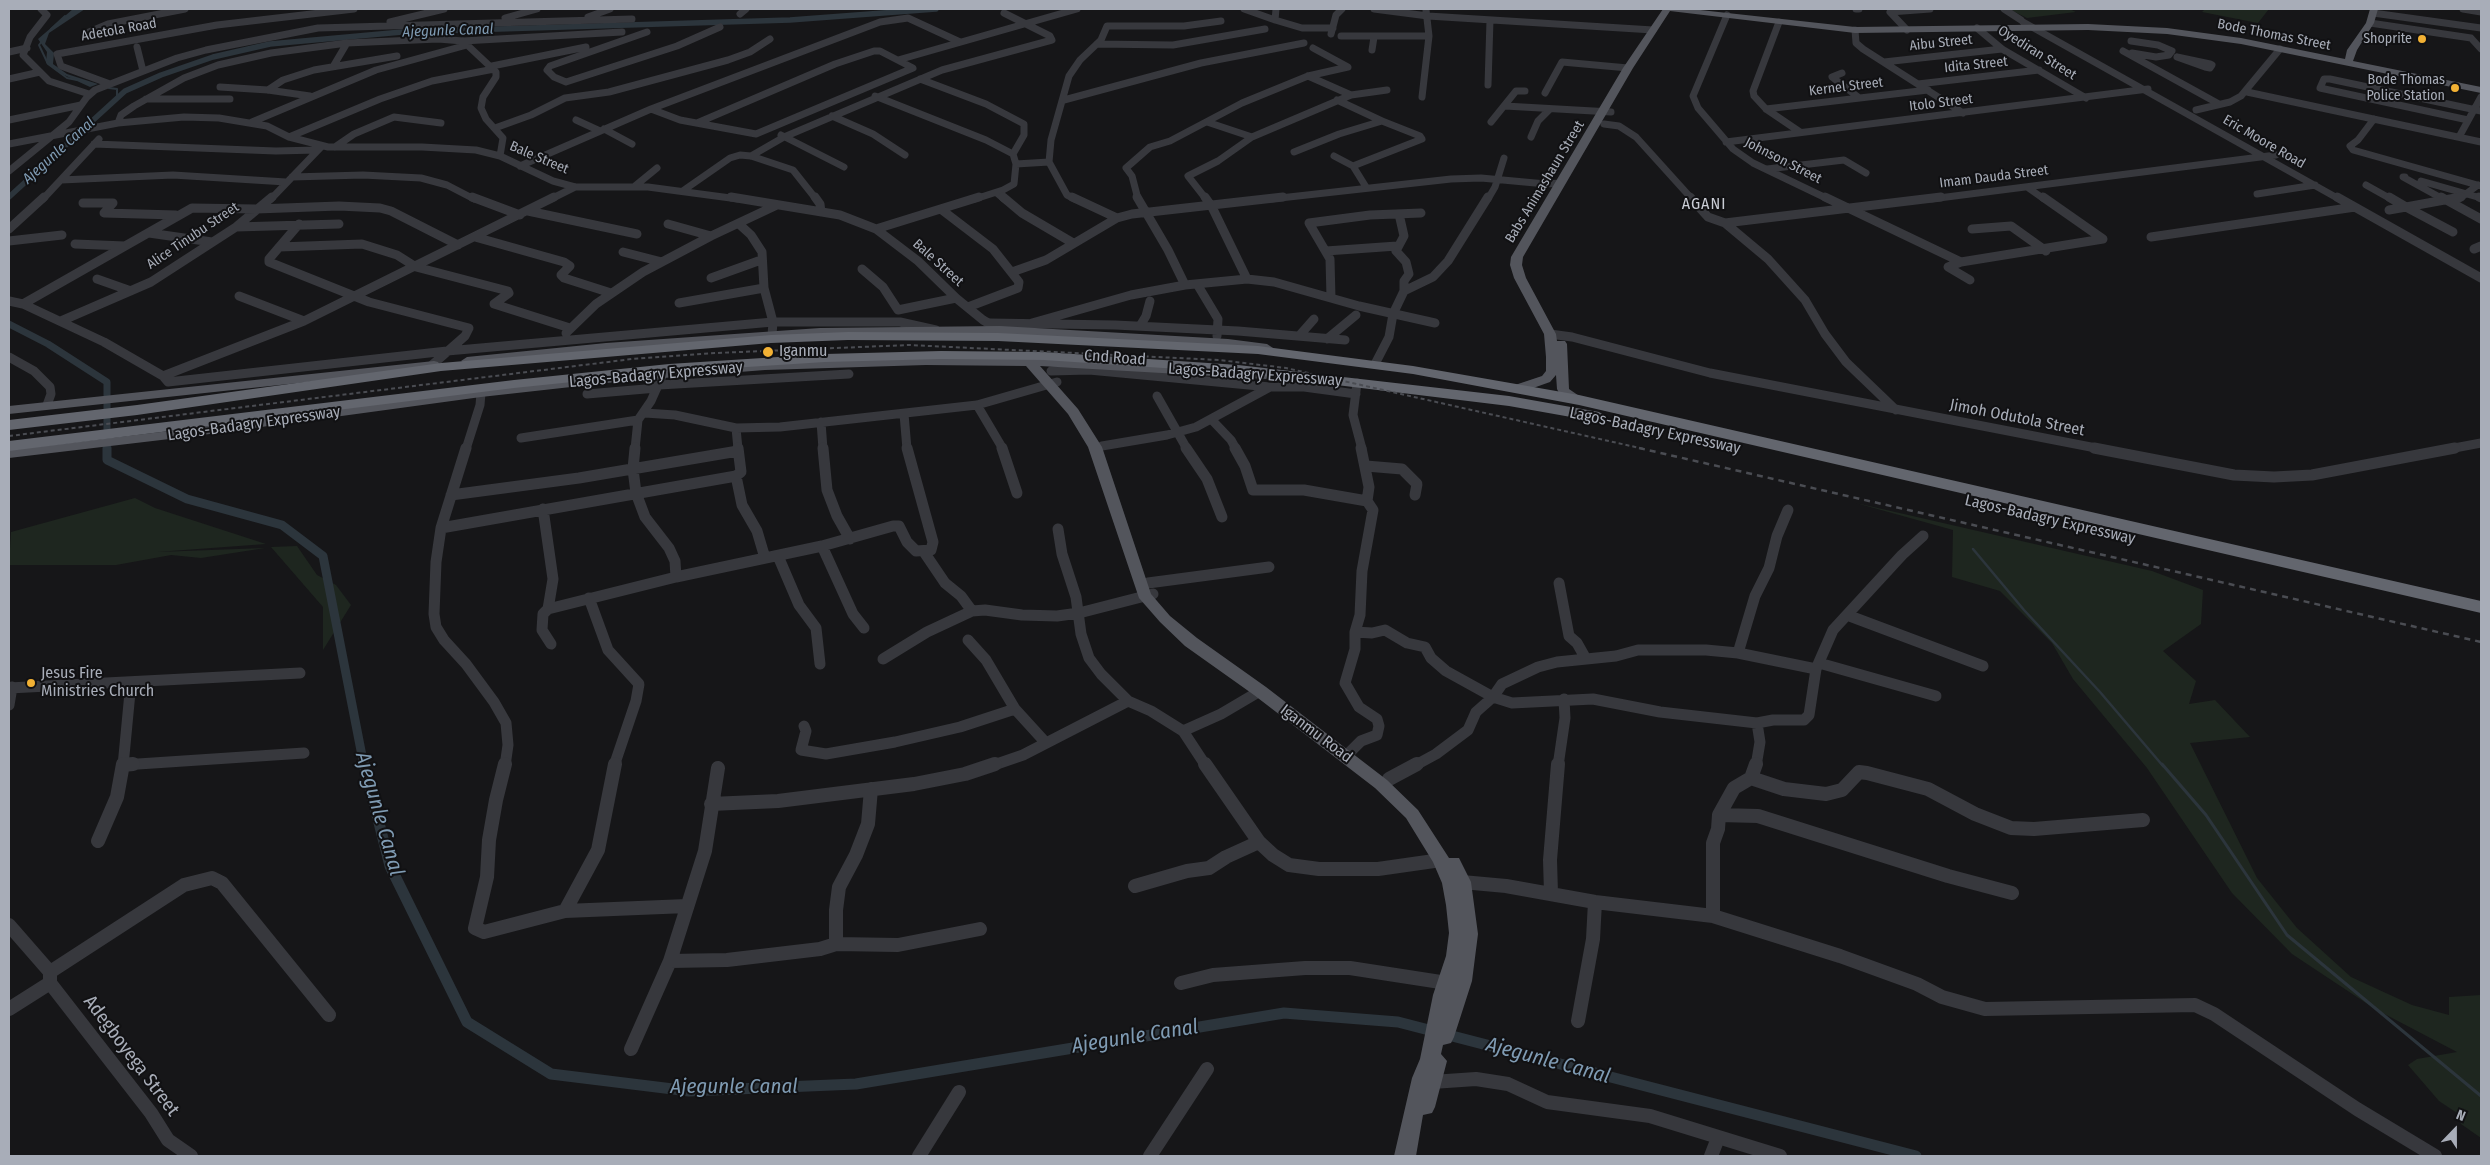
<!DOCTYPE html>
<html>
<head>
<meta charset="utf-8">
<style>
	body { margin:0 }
	#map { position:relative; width:2490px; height:1165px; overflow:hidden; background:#161618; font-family:"Fira Sans Condensed",sans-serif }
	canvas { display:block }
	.frame { position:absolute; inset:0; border:10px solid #a8adb8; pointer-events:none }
	.north { position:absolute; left:2430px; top:1105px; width:50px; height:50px; -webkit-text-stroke:4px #111113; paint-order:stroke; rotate:22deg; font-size:14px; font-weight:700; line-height:20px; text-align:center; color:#a8adb8 }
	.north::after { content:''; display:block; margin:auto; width:18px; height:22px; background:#a8adb8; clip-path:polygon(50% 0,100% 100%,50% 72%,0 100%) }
</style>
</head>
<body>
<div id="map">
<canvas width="2490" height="1165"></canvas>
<div class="frame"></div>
<div class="north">N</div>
</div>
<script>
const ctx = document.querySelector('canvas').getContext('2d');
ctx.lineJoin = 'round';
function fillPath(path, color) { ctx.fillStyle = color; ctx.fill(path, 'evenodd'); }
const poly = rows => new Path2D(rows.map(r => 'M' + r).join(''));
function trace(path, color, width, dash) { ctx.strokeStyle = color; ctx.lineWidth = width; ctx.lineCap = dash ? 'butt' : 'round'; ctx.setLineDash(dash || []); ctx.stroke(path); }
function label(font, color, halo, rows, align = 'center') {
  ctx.font = font + ' "Fira Sans Condensed",sans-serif'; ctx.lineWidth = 4; ctx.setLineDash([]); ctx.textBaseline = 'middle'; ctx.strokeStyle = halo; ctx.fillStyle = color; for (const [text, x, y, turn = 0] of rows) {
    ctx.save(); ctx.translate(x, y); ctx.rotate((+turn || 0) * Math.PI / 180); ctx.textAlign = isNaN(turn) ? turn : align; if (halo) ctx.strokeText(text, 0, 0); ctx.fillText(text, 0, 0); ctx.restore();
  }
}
const green = poly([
	[2009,9,2069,9,2076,12,2027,18],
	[2205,9,2269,9,2258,23,2202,12],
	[135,498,155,508,266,544,157,552,265,548,201,558,171,555,116,565,9,565,11,532],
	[1856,503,2152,571,2203,590,2201,624,2163,651,2196,681,2189,704,2215,700,2250,737,2190,743,2257,878,2297,928,2351,977,2412,1005,2449,1015,2449,997,2481,995,2481,1138,2461,1124,2457,1113,2439,1101,2408,1065,2417,1059,2457,1052,2375,1009,2292,954,2232,893,2147,768,2073,679,2052,643,2000,591,1952,577,1953,530],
	[297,546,317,575,336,585,351,605,323,650,323,607,271,547]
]);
const water = poly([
	[73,9,85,9,49,33,45,44,54,53,53,64,67,74,98,84,90,87,64,75,46,63,47,52,38,39]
]);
const streamFar2 = poly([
	[51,29,65,16],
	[42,41,39,45,48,64,67,78,77,80],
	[109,88,117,89,117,98]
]);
const streamFar1 = poly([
	[1973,549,2024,610,2100,692,2163,766]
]);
const stream = poly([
	[2162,764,2206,815,2287,935,2481,1096]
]);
const canalFar3 = poly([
	[9,197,125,91,161,75,213,57,270,44,402,32,790,20,936,9]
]);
const canalFar2 = poly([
	[9,324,48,344,107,382,107,449]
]);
const canalFar1 = poly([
	[107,448,107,460,187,499,282,525,323,556,364,766]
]);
const canal = poly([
	[364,764,390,866,467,1022,551,1074,689,1091,856,1084,1284,1013,1398,1022,1916,1156]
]);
const minorFar3 = poly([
	[41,9,47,15,30,37,23,55,49,81,89,94],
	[1244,9,1275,20],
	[1276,9,1275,20,1302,28,1333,28],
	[1374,9,1428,16,1653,30],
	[1856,9,1859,9],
	[2004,9,2021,20],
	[2463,9,2481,12],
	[2373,13,2481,28],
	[740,14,746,9],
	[1727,15,1693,96,1698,108,1733,149,1753,163,1828,199],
	[588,17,610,9],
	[505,18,537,9],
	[390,22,444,9],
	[1779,22,1753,91,1754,96,1766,109,1800,132],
	[2023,22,2339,199],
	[2370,23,2471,38,2481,49],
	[1977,28,2002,49,2086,98],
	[1855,30,1856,43,1863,49,1963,113],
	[1907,30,1890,12,1930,9],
	[89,32,108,24,185,9],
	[647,32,550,66,547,70,554,77,566,82,677,46,720,27],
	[1331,34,1336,15,1342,9],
	[1341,36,1429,36],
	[463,41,496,72,496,77,483,97,481,108,486,119,503,138,500,156],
	[2131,41,2158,45,2172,51,2169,55,2156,57,2132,53],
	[1097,44,1173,45,1265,29],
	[137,47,143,71],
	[1372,50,1374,37],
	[2123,51,2219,104],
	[9,52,27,48],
	[2177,57,2210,64,2212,65,2210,68,2205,67,2177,57],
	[898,60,1077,9],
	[1884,62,2002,49],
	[334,65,347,43],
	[492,66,586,47],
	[1842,73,1832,77,1858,97],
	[1308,76,1351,95],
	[9,79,40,72],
	[920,79,986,104,1024,124,1024,135,1013,154],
	[110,84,61,66,57,54,217,25,354,9],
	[1918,84,2039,70],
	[1488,85,1490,20],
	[220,87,268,90,310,96],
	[268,90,283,80,314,70,397,56],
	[2247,92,2481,142],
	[1545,93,1562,62,1628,68],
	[875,96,986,140,1013,154,1016,164,1014,184,1003,190,975,199],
	[1422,97,1429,36,1426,10],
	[146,99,230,99],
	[1064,100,1201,63,1304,43],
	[1505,106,1611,112],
	[651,109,680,120,756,134,913,68,880,51,874,51,835,64,697,123],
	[1766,109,1928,90],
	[2196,110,2230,102,2241,96,2280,49],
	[832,116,873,134,905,155],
	[2374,119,2358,140,2350,146,2353,150,2481,186],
	[9,120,81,105],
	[576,120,600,131],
	[2468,120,2320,88,2324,79,2330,79,2481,111],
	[252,122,376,70,467,45],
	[1207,122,1252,137],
	[1491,122,1516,91,1525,91],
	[118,123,121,115,134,106,184,78,218,65,271,53,347,43,438,39,463,41,622,32],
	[1604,124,1619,126,1636,137,1692,199],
	[495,128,531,115,565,98,609,92,728,60,750,52,770,39],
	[604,129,632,144],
	[781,135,844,167],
	[289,137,380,99,432,81,494,69],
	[1531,137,1538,121,1549,110],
	[2459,137,2481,97],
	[1726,142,2148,89],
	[9,144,118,123,184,117,219,118,267,126,289,137,328,147,422,147,476,150,500,156,553,181,575,187,648,187,738,199],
	[94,144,276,151,317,150],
	[335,147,354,134,394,117,441,123],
	[1294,152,1339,134,1382,121,1337,100],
	[751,156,784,137,942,70,1052,40,1050,36,1004,13],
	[1334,156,1353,166,1366,187],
	[1016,164,1049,162],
	[520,166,651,109,880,22,908,18,960,42],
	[1353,166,1422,139,1420,136,1382,121],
	[1767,169,1844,160,1866,173],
	[9,171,69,122,87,97,95,90,177,58,206,50,318,28,632,19],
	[292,177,363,175,421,178,447,185,474,199],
	[2405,177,2403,177,2443,199],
	[61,180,173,175,286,182],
	[2421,181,2481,198],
	[2366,185,2391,199],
	[635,186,657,168],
	[2027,187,2044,199],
	[684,190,730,158,740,155,751,156,793,170,816,199],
	[997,193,1004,199],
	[2257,194,2315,185],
	[43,199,99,139],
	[271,199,322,146],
	[551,199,575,187],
	[1075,199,1067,195,1049,162,1051,140,1069,76,1080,60,1101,40,1107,26,1184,26,1221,21],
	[1138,199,1132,176,1126,168,1150,147,1170,141,1242,103,1308,76,1348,67,1313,48],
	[1206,199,1188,176,1218,161,1252,137,1351,95,1387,90],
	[1271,199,1451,179,1481,178,1546,184,1561,183],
	[1488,199,1495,187,1504,158],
	[1931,199,2276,155],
	[2459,199,2478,185]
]);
const minorFar2 = poly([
	[472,197,520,215],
	[731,197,840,215,876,229,918,261,956,298,983,320,1000,330],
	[815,197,820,204,821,212],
	[1003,197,1022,213,1073,243],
	[1072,197,1117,218],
	[1137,197,1168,250,1185,285],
	[1205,197,1212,207,1247,279],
	[1690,197,1708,217,1725,223,1768,259,1805,300,1825,334,1846,362,1896,410],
	[1825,197,1961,262],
	[2337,197,2481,278],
	[2389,197,2406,207,2389,210],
	[2441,197,2481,219],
	[2479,197,2481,198],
	[83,203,113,203],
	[113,203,104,213,176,215],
	[942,210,993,249,1019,282,1018,288,968,307],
	[528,211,637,234],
	[1399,214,1404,236,1396,251,1406,262,1409,274,1404,281,1404,291],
	[1725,223,1941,197],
	[299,224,269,259,269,262,369,302,469,328,465,336,432,365],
	[668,224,711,236],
	[739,224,751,235,762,252,764,288,773,322,772,335],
	[236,227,339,224],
	[9,229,44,197],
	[876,229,979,197],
	[1972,229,2011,226,2046,251],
	[2453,232,2406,207,2461,197],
	[149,233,212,242],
	[475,237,564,262,570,266,561,275,564,278,611,293],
	[2151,237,2355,207],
	[9,241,62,235],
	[75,244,125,246],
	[279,247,362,244,397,255,416,267,508,291,509,293,494,304,570,328],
	[2474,249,2481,246],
	[1326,251,1397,246],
	[623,252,662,262],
	[862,269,883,287,898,310,956,298],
	[1012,272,1046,260,1117,218,1132,214,1283,197],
	[711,278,761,260],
	[97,279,131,291],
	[1970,280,1948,267,1961,262,2103,239,2043,197],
	[1197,284,1218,319,1217,336],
	[239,296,304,321],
	[1331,298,1330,259,1309,223,1370,215,1421,213],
	[9,301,23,304,104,342,163,376,168,382,447,351,773,322,900,322,936,330],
	[679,303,764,288],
	[23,304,192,208,256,209,339,206,380,208,391,211,458,245],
	[61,321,151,282,236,227,272,197],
	[990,323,1115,325,1238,331,1345,340],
	[1032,323,1131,295,1185,285,1247,279,1274,282,1359,306,1435,323],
	[1140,326,1146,316,1150,301],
	[566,333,596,304,643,272,711,236,777,205],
	[1550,334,1572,337,1710,373,2101,449],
	[1299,336,1314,319],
	[1327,339,1356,315],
	[9,357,34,371,50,387,51,394,47,405],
	[1375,364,1389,337,1393,314,1404,291,1433,277,1448,261,1488,197],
	[1051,371,1089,370,1270,387,1304,387,1356,394],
	[163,376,304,321,554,197],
	[1357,383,1353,415,1362,449],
	[659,385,849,374],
	[587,394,657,388],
	[1157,396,1187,449],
	[977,405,1003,449],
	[645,413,675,415,736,428,780,427,977,405,1057,382],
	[904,414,907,449],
	[1211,419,1231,440,1236,449],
	[821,422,823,449],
	[736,428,738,449],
	[521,438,638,420],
	[1102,446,1167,435,1196,427,1270,387],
	[466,449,480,405,481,393],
	[635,449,638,420,651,401,663,374],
	[2449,449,2481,443]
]);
const minorFar1 = poly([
	[466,448,441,528,436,562,434,614,436,627,444,640,466,664,494,702,506,723,508,745,505,766],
	[635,448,633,469,636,493,645,517,669,548,675,561,676,577],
	[738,448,741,472,736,476,742,505,757,531,765,558],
	[823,448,827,490,837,516,850,539],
	[1002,448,1017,493],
	[1186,448,1207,479,1222,517],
	[1235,448,1245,466,1253,490,1304,490,1367,501],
	[2094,448,2234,475,2274,477,2312,475,2455,448],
	[1366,466,1402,469,1417,484,1415,495],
	[451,495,579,478,738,451],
	[543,509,553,579,548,609,543,614,542,630,551,644],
	[441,528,736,476],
	[1058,529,1062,554,1076,597,1081,634,1089,658,1101,674,1128,701,1151,711,1183,731,1206,766],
	[822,546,853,614,864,628],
	[924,552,945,583,961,596,972,611],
	[778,556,799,605,816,628,820,664],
	[1148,583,1269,567],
	[1559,583,1569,636,1577,643,1586,659],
	[589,598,608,650,639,684,636,701,614,766],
	[548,609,676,577,822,546,893,526,899,526,907,542,916,551,931,550,933,542,907,448],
	[1847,615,1983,666],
	[1355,632,1372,633,1385,630,1407,643,1425,647,1431,658,1446,671,1493,697,1502,684,1538,667,1557,662,1616,656,1638,650,1706,650,1738,653,1816,669],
	[968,640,986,660,1015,709,1046,743],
	[1738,653,1755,596,1769,568,1777,536,1788,510],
	[883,659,927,632,972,611,985,610,1022,615,1057,616,1079,613,1153,594],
	[1819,663,1936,696],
	[9,688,300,673],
	[9,705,12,687],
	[804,726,806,731,801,750,826,754,895,742,960,727,1015,709],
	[1183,731,1221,714,1260,691],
	[1346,756,1361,741,1377,735,1379,726,1377,719,1359,707,1345,683,1355,649,1355,632,1360,615,1362,571,1373,510,1367,501,1369,487,1361,448],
	[123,765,304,753],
	[123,766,131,682],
	[991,766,1023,755,1128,701],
	[1414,766,1436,754,1468,730,1476,712,1493,697,1512,703,1593,699,1660,712,1757,723,1773,720,1804,720,1809,715,1816,669,1833,630,1902,555,1923,536],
	[1558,766,1565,718,1564,699],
	[1756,766,1760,742,1757,723]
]);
const minor = poly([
	[505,764,496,800,489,840,487,877,475,928,484,932,565,911,687,906],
	[1205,764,1259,842,1273,855,1289,865,1319,869,1378,869,1441,860],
	[123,765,133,764],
	[1751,778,1784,789,1826,794,1842,790,1859,772,1867,773,1928,789,1975,814,2011,828,2034,829,2143,820],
	[1389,779,1417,764],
	[711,804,778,801,914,784,965,774,995,764],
	[1719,815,1758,816,1948,876,2012,893],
	[98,841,117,797,123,764],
	[1462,882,1506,886,1595,902,1713,916,1840,956,1917,984,1942,997,1985,1009,2195,1005,2214,1014,2357,1109,2435,1156],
	[1135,886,1187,871,1209,868,1226,857,1259,842],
	[1551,893,1550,860,1558,764],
	[565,911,598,850,615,764],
	[1713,916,1713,843,1718,829,1719,815,1734,788,1751,778,1756,764],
	[9,925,50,972],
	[836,944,836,910,839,887,856,855,868,824,871,789],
	[670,961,727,960,820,949,836,944,898,945,980,929],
	[50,972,184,885,212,878,222,883,329,1015],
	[50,972,50,983,151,1113,168,1140,191,1156],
	[1181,983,1213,975,1305,968,1350,968,1447,983],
	[9,1009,50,983],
	[1578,1021,1593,939,1595,902],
	[631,1049,670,961,705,851,718,768],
	[1432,1082,1476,1079,1508,1084,1547,1102,1650,1116,1780,1156],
	[919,1156,959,1092],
	[1150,1156,1207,1069],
	[1711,1156,1718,1138]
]);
const major = poly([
	[1663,9,1691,9,1855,27,2088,24,2167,28,2241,38,2345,59,2347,50,2366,23,2370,9,2378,9,2374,23,2357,50,2353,61,2481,87,2481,93,2241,44,2167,34,2088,30,1855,33,1670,11,1633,68,1523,257,1522,265,1526,278,1556,334,1557,341,1565,341,1567,344,1569,389,1585,400,1579,404,1561,397,1557,389,1556,375,1550,382,1522,392,1512,392,1511,389,1512,386,1542,376,1546,371,1546,357,1544,334,1514,278,1510,265,1511,257,1623,68,1663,9],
	[1000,326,1228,339,1267,344,1273,348,1267,352,1228,347,1000,334,820,336,606,351,467,365,461,361,467,357,606,343,820,328,1000,326],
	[926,357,1030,358,1266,371,1272,375,1266,379,1040,366,1078,409,1102,447,1151,594,1170,616,1197,638,1266,687,1387,780,1418,810,1449,858,1459,858,1471,882,1478,934,1472,981,1454,1037,1451,1043,1443,1045,1441,1054,1447,1061,1435,1107,1432,1113,1423,1115,1416,1156,1394,1156,1412,1078,1420,1059,1433,995,1446,956,1449,933,1446,905,1442,883,1433,862,1406,818,1375,788,1254,695,1185,646,1160,622,1139,598,1088,447,1068,414,1026,366,926,365,765,370,625,381,481,397,195,436,9,458,9,450,195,428,481,389,625,373,765,362,926,357],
	[434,361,438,362,440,365,438,368,9,414,9,406,434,361]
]);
const highway = poly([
	[848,332,998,333,1258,346,1413,366,1579,395,2481,601,2481,613,1579,405,1413,374,1258,354,998,341,848,340,771,343,441,371,137,415,9,430,9,420,137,405,441,363,771,335,848,332],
	[941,351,1044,352,1238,365,1509,396,1599,412,1607,417,1599,422,1509,406,1238,373,1044,360,941,359,825,362,669,372,514,388,9,451,9,441,514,380,669,364,825,354,941,351]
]);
const railFar1 = poly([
	[9,436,632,359,716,353,909,345,1219,360,1286,368,1644,449]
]);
const rail = poly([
	[1639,448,2481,642]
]);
const markers = [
	[2422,39,5,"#f2b134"],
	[2455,88,5,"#f2b134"],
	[768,352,6,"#f2b134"],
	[31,683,5,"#f2b134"]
];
const farStreetnames = [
	["Adetola Road",119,30,-10],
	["Bode Thomas Street",2274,35,11],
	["Aibu Street",1941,43,-6],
	["Oyediran Street",2037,53,32],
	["Idita Street",1976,65,-6],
	["Kernel Street",1846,87,-7],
	["Itolo Street",1941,103,-7],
	["Eric Moore Road",2264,142,30],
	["Bale Street",539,158,23],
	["Johnson Street",1783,161,27],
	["Imam Dauda Street",1994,177,-7],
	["Babs Animashaun Street",1545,182,-59],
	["Alice Tinubu Street",193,236,-34],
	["Bale Street",938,263,42]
];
const farPoinames = [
	["Shoprite",2412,39],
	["Bode Thomas",2445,80],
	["Police Station",2445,96]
];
const farWaternames = [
	["Ajegunle Canal",448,31,-2],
	["Ajegunle Canal",59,151,-42]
];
const farQuarternames = [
	["AGANI",1704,205]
];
const poiNames = [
	["Iganmu",779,352],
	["Jesus Fire",41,674],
	["Ministries Church",41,692]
];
const streetNames = [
	["Cnd Road",1115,358,4],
	["Lagos-Badagry Expressway",656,375,-5],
	["Lagos-Badagry Expressway",1255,375,4],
	["Jimoh Odutola Street",2017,418,11],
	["Lagos-Badagry Expressway",254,424,-8],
	["Lagos-Badagry Expressway",1655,431,12],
	["Lagos-Badagry Expressway",2050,520,13],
	["Iganmu Road",1316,734,37]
];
const nearStreetnames = [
	["Adegboyega Street",131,1056,53]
];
const nearWaternames = [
	["Ajegunle Canal",379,814,74],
	["Ajegunle Canal",1135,1037,-9],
	["Ajegunle Canal",1548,1061,15],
	["Ajegunle Canal",734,1087]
];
fillPath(green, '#1e261f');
fillPath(water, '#2c353c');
trace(streamFar2, '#2c353c', 2);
trace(streamFar1, '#2c353c', 2.5);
trace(stream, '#2c353c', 3);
trace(canalFar3, '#2c353c', 5.5);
trace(canalFar2, '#2c353c', 7);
trace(canalFar1, '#2c353c', 9);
trace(canal, '#2c353c', 11);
trace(minorFar3, '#37383d', 7);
trace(minorFar2, '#37383d', 9);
trace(minorFar1, '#37383d', 11);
trace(minor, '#37383d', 14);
fillPath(major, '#53555c');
fillPath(highway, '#63666e');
trace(railFar1, '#4a4c52', 2, [4, 3]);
trace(rail, '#4a4c52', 2.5, [6, 5]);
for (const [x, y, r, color] of markers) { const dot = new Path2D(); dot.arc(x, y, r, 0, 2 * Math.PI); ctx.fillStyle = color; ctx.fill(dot); trace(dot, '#111113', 2); }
label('14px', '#a8adb8', '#111113', farStreetnames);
label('14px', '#a8adb8', '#111113', farPoinames, 'right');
label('italic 15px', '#7f9bb3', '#111113', farWaternames);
ctx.letterSpacing = '1px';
label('16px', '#c9ccd4', '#111113', farQuarternames);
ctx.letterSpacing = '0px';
label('16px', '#a8adb8', '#111113', poiNames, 'left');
label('16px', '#a8adb8', '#111113', streetNames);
label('19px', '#a8adb8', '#111113', nearStreetnames);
label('italic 21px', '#7f9bb3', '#111113', nearWaternames);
</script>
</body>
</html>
